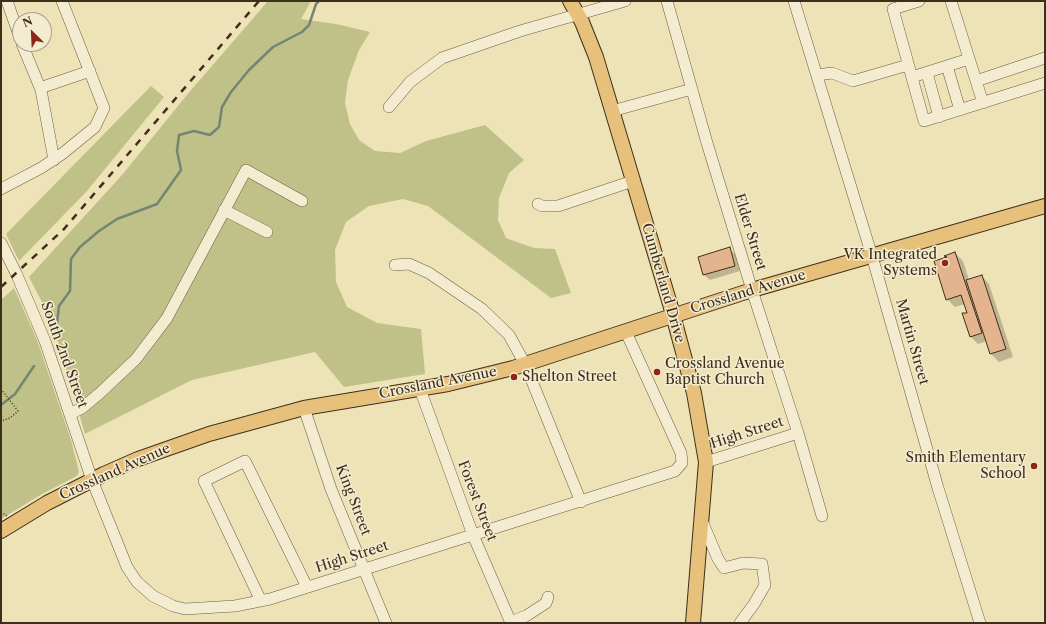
<!DOCTYPE html>
<html>
<head>
<meta charset="utf-8">
<style>
	body { margin:0 }
	#map { position:relative; width:1046px; height:624px; overflow:hidden; background:#eee2b7; font-family:"Libre Caslon Text",serif }
	canvas { display:block }
	.frame { position:absolute; inset:0; border:2px solid #3e2f1c; pointer-events:none }
	.north { position:absolute; left:12px; top:12px; width:40px; height:40px; box-sizing:border-box; background:#f4ecd0; border:1px solid #aba088; border-radius:50%; rotate:336deg; font-size:11px; font-weight:700; line-height:16px; text-align:center; color:#3e2f1c }
	.north::after { content:''; display:block; margin:auto; width:14px; height:18px; background:#8f2418; clip-path:polygon(50% 0,100% 100%,50% 72%,0 100%) }
</style>
</head>
<body>
<div id="map">
<canvas width="1046" height="624"></canvas>
<div class="frame"></div>
<div class="north">N</div>
</div>
<script>
const ctx = document.querySelector('canvas').getContext('2d');
ctx.lineJoin = 'round';
function fillPath(path, color) { ctx.fillStyle = color; ctx.fill(path, 'evenodd'); }
const poly = rows => new Path2D(rows.map(r => 'M' + r).join(''));
function trace(path, color, width, dash) { ctx.strokeStyle = color; ctx.lineWidth = width; ctx.lineCap = dash ? 'butt' : 'round'; ctx.setLineDash(dash || []); ctx.stroke(path); }
function label(font, color, halo, rows, align = 'center') {
  ctx.font = font + ' "Libre Caslon Text",serif'; ctx.lineWidth = 3; ctx.setLineDash([]); ctx.textBaseline = 'middle'; ctx.strokeStyle = halo; ctx.fillStyle = color; for (const [text, x, y, turn = 0] of rows) {
    ctx.save(); ctx.translate(x, y); ctx.rotate((+turn || 0) * Math.PI / 180); ctx.textAlign = isNaN(turn) ? turn : align; if (halo) ctx.strokeText(text, 0, 0); ctx.fillText(text, 0, 0); ctx.restore();
  }
}
const green = poly([
	[268,1,311,1,301,19,336,24,370,32,359,50,348,80,345,103,350,124,359,140,375,151,400,153,426,141,485,125,524,160,509,173,499,198,498,220,506,238,534,248,555,249,571,293,551,298,428,206,403,199,369,206,346,222,335,250,336,282,347,307,377,323,421,329,425,374,344,387,315,352,192,380,85,434,60,347,42,302,29,277,122,175,186,96],
	[151,86,164,97,87,191,19,261,6,234],
	[14,288,37,340,71,440,79,472,77,476,42,494,1,519,1,300]
]);
const shadow = poly([
	[729,249,735,254,740,271,710,280,704,275],
	[955,253,963,261,969,280,982,276,989,284,1013,357,999,362,991,354,987,341,978,344,971,337,965,304,955,307,947,299,948,258,946,256]
]);
const stream = poly([
	[57,323,59,306,70,291,71,259,80,247,99,231,117,219,157,204,181,170,177,151,179,135,194,131,210,135,219,127,222,107,231,92,249,70,273,47,302,32,309,25,316,4,319,1],
	[1,405,15,394,34,366]
]);
const building = poly([
	[730,247,735,266,703,275,698,257,730,247],
	[955,252,982,333,970,337,962,313,967,313,961,295,946,300,934,261,947,257,944,256,955,252],
	[982,275,1006,349,990,354,966,280,982,275]
]);
const path = poly([
	[1,389,18,411,10,418,1,421],
	[1,512,7,516]
]);
const minor = poly([
	[7,1,20,38],
	[667,1,707,143,752,290,798,433,822,516],
	[794,1,872,256,938,488,980,623],
	[919,1,893,9,924,121,1045,83],
	[951,1,983,103],
	[22,44,41,90,54,160],
	[947,66,960,110],
	[927,73,939,117],
	[817,75,832,73,853,81,908,65],
	[912,77,969,59],
	[976,81,1045,58],
	[40,88,90,71],
	[389,107,410,82,442,58,520,31,625,1],
	[612,111,692,89],
	[1,189,41,168,62,154,95,127,104,108,62,1],
	[538,204,542,206,558,206,633,181],
	[224,210,267,232],
	[1,243,16,273,45,341,92,480,127,567,137,582,153,596,173,606,185,609,235,606,270,599,675,471,682,463,681,453,626,332],
	[395,265,409,264,429,273,482,309,509,335,525,364,581,502],
	[420,389,473,535,511,623],
	[304,408,331,489,386,623],
	[70,414,82,408,100,393,136,359,167,318,246,170,302,201],
	[706,462,798,433],
	[702,521,718,559,724,568,743,563,762,564,765,585,754,604,740,623],
	[261,601,204,481,245,461,307,587],
	[510,622,526,616,546,603,548,597]
]);
const major = poly([
	[570,1,582,22,596,57,670,304,694,393,706,462,693,623],
	[1,531,47,503,104,474,138,459,209,434,304,408,448,384,513,368,752,290,1045,206]
]);
const rail = poly([
	[1,287,64,229,259,1]
]);
const markers = [
	[945,263,4,"#8f2418"],
	[657,372,4,"#8f2418"],
	[514,377,4,"#8f2418"],
	[1034,466,4,"#8f2418"]
];
const streetNames = [
	["Elder Street",750,232,73],
	["Cumberland Drive",663,283,74],
	["Crossland Avenue",748,292,-17],
	["Martin Street",912,342,74],
	["South 2nd Street",64,355,70],
	["Crossland Avenue",438,383,-11],
	["High Street",747,433,-18],
	["Crossland Avenue",115,472,-24],
	["King Street",353,500,69],
	["Forest Street",477,501,69],
	["High Street",352,557,-18]
];
const poiNames = [
	["VK Integrated",937,255],
	["Systems",937,271],
	["Crossland Avenue",665,364,"left"],
	["Baptist Church",665,380,"left"],
	["Shelton Street",522,377,"left"],
	["Smith Elementary",1026,458],
	["School",1026,474]
];
fillPath(green, '#c0c189');
fillPath(shadow, '#0003');
trace(stream, '#758573', 2.5);
fillPath(building, '#e3b48d');
trace(building, '#3e2f1c', 1);
trace(minor, '#6a5c43', 12);
trace(major, '#3e2f1c', 16);
trace(path, '#3e2f1c', 1.5, [1, 2]);
trace(minor, '#f4ecd0', 11);
trace(major, '#e7c17c', 14);
trace(rail, '#3e2f1c', 2.5, [7, 7]);
for (const [x, y, r, color] of markers) { const dot = new Path2D(); dot.arc(x, y, r, 0, 2 * Math.PI); ctx.fillStyle = color; ctx.fill(dot); trace(dot, '#f4ecd0', 1.5); }
label('14px', '#3e2f1c', '#f4ecd0', streetNames);
label('14px', '#3e2f1c', '#f4ecd0', poiNames, 'right');
</script>
</body>
</html>
